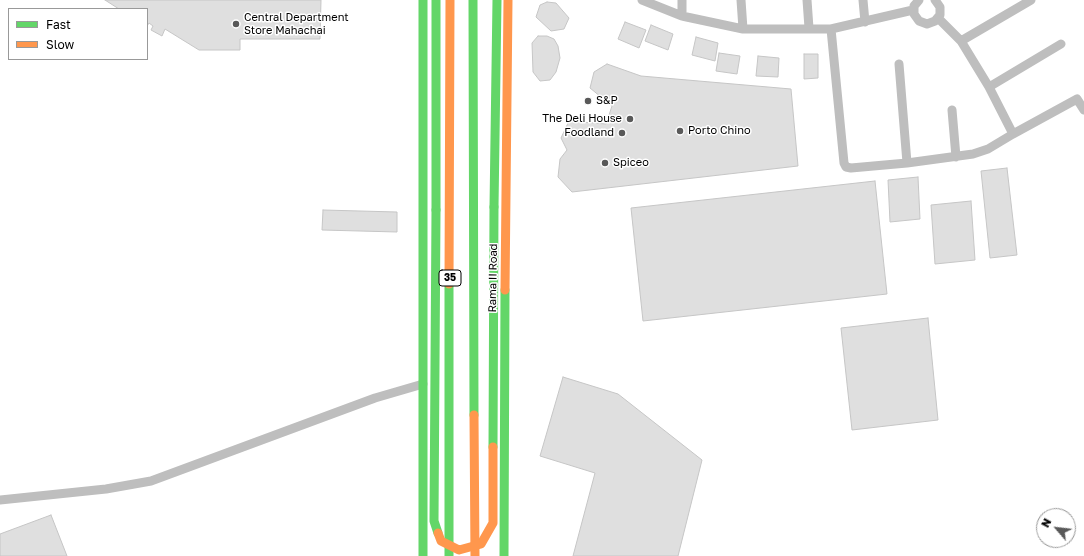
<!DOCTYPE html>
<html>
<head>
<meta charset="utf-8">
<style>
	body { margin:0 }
	#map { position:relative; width:1084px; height:556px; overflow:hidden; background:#fff; font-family:"Golos Text",sans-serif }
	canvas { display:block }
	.legend { position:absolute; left:8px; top:8px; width:140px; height:52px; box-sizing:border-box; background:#fff; border:1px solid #999; margin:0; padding:5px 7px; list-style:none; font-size:12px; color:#000 }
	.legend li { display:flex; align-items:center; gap:8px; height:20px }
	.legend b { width:20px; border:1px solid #999 }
	.north { position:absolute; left:1036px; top:508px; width:40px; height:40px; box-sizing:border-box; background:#fff; border:1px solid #999; border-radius:50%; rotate:298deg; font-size:11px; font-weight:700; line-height:16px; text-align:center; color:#000 }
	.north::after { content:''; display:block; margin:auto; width:14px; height:18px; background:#595959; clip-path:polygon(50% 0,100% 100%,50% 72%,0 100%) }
</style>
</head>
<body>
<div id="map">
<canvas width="1084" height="556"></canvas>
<ul class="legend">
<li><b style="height:5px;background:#63d668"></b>Fast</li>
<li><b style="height:5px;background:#ff974d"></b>Slow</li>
</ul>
<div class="north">N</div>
</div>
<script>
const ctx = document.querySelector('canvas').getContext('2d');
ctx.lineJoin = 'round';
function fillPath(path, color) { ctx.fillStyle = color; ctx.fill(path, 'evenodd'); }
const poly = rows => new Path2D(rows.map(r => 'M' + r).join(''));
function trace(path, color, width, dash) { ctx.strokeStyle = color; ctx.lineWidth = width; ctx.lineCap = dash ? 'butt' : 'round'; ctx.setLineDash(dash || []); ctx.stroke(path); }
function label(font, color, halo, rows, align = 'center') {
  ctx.font = font + ' "Golos Text",sans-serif'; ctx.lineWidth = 3; ctx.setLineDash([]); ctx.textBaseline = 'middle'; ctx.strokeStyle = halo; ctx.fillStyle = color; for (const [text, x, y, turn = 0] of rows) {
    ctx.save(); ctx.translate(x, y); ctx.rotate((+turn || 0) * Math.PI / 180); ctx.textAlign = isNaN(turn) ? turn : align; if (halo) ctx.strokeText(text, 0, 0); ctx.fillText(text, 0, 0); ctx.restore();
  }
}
const building = poly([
	[105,0,321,0,320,39,240,39,240,50,199,50,165,29,162,36,151,30,153,26,149,23,147,26,147,9,119,9,105,0],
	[547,2,556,3,569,18,564,29,551,31,536,17,540,5,547,2],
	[625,22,646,30,639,48,618,39,625,22],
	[651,25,673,34,668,50,645,41,651,25],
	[538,36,547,36,554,39,558,46,560,58,556,72,550,80,540,81,533,72,532,43,538,36],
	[696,37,718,43,715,61,692,55,696,37],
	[719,53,740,56,737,74,716,71,719,53],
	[804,54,818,54,818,78,804,79,804,54],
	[758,56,779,58,778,77,756,76,758,56],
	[607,64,641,76,791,89,798,166,572,192,558,177,560,159,567,150,561,138,569,121,606,124,612,106,590,88,594,72,607,64],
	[1007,168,1017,255,990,258,981,171,1007,168],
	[918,177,920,219,890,222,888,180,918,177],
	[875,181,887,294,643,321,631,208,875,181],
	[971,201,975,260,935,264,931,205,971,201],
	[323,210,397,212,397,232,322,230,323,210],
	[928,318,938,420,852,430,841,328,928,318],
	[563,377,618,394,702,460,678,556,573,556,595,473,540,456,563,377],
	[51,515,67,556,0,556,0,534,51,515]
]);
const street = poly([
	[642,0,682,16,743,29,831,29,913,10],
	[741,0,743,29],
	[807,0,809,28],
	[863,0,865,22],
	[919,0,914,6,914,14,919,21,927,24,935,21,940,15,940,7,935,0],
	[682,16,682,0],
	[831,29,844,163,846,167,851,168,907,163,973,154,988,149,1013,134,989,87,961,41,938,18],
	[961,41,1031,0],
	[899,64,907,163],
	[989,87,1061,44],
	[952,110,956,157],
	[1013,134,1077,99,1084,110],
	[0,500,106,489,151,481,375,398,423,384]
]);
const fast = poly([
	[423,0,423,556],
	[436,0,436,210],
	[473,0,474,415],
	[494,207,497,0],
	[449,556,449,284],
	[504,556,505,290]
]);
const slow = poly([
	[449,284,450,0],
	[505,290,508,0],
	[474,415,475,556]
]);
const fastBridge = poly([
	[436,210,434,521,438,533],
	[493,447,494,207]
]);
const slowBridge = poly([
	[438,533,441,541,459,550,481,544,493,523,493,447]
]);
const markers = [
	[236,24,4,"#595959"],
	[588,101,4,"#595959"],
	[630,119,4,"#595959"],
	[680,131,4,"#595959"],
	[622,133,4,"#595959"],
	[605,163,4,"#595959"]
];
const shields = [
	[450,278,22]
];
const shieldNames = [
	["35",450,278]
];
const poiNames = [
	["Central Department",244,18],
	["Store Mahachai",244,31],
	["S&P",596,101],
	["The Deli House",622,119,"right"],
	["Porto Chino",688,131],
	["Foodland",614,133,"right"],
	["Spiceo",613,163]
];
const streetNames = [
	["Rama II Road",493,278,-89]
];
fillPath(building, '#dfdfdf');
trace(building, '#c6c6c6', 1);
trace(street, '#bebebe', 9);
trace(fast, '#63d668', 9);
trace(slow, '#ff974d', 9);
trace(fastBridge, '#63d668', 9);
trace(slowBridge, '#ff974d', 9);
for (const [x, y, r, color] of markers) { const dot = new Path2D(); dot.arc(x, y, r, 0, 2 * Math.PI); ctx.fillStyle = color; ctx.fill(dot); trace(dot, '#fff', 1.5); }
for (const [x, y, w] of shields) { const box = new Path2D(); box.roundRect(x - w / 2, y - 8, w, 16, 3); ctx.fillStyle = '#fff'; ctx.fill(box); trace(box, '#000', 1); }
label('bold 10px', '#000', null, shieldNames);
label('11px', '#000', '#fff', poiNames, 'left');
label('11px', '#000', '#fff', streetNames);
</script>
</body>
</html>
